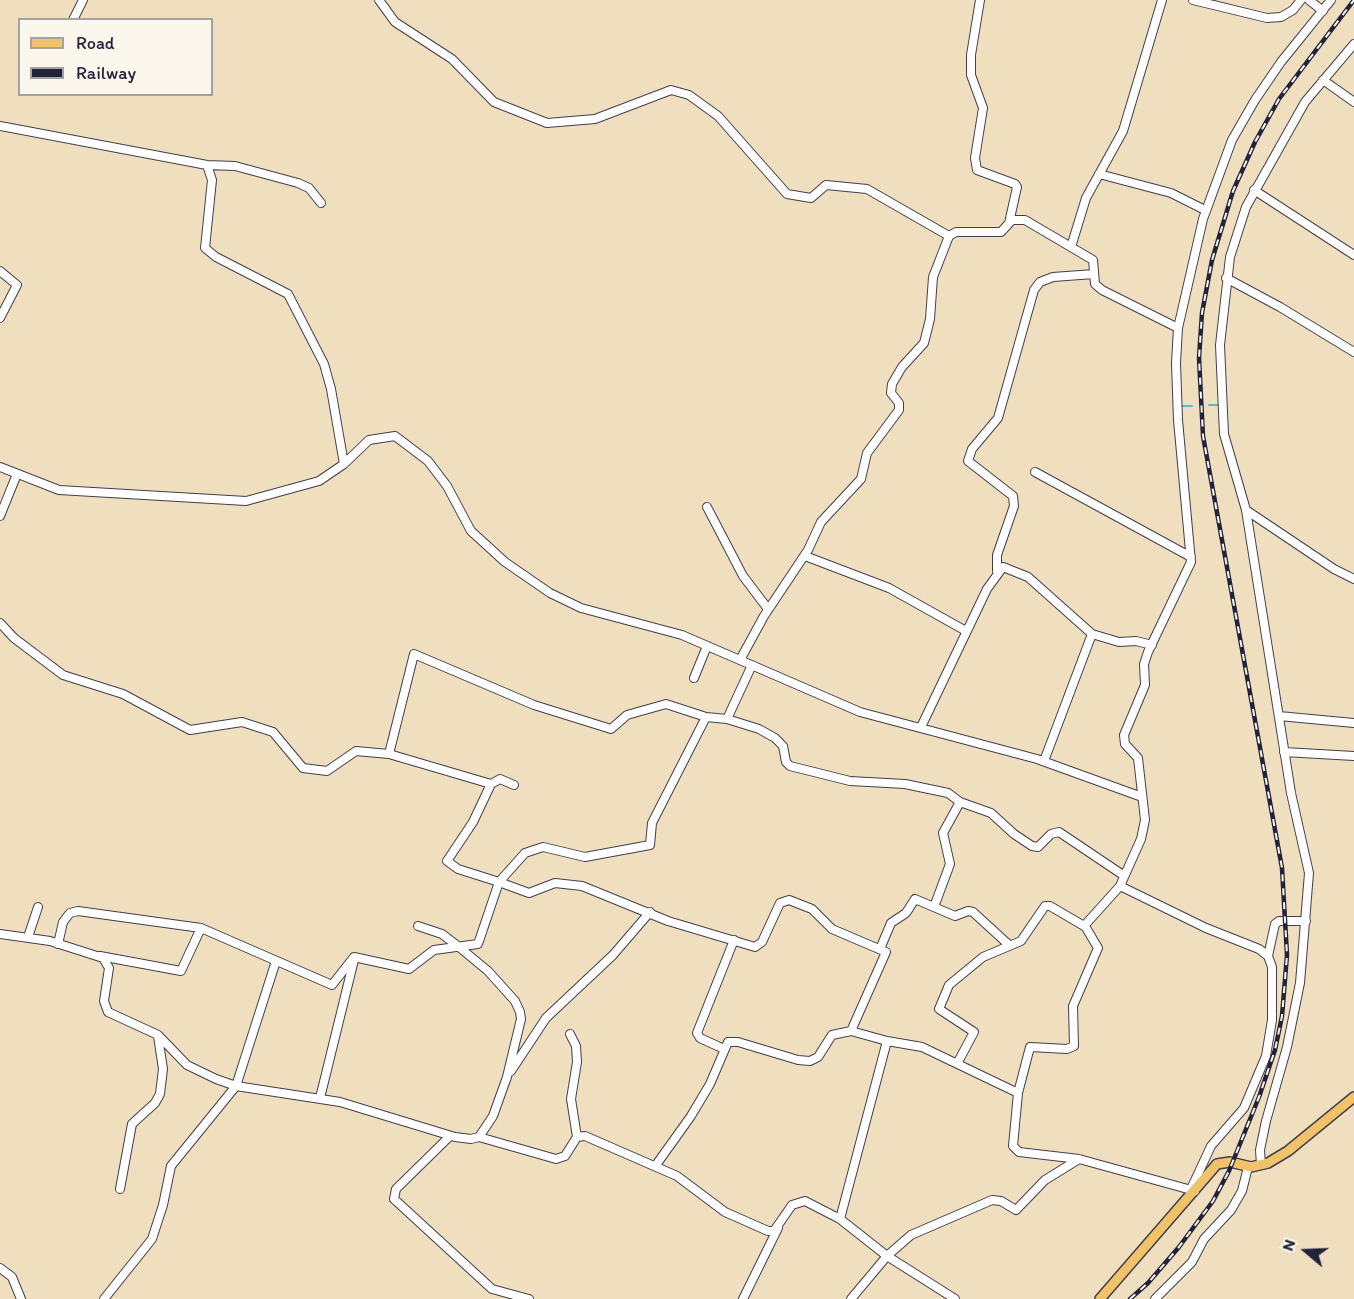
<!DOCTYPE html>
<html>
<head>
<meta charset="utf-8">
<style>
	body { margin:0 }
	#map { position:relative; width:1354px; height:1299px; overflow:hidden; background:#efdfbf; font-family:Itim,sans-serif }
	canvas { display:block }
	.legend { position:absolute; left:18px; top:18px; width:195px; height:78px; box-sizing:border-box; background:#fbf7ec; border:2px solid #a4a2a5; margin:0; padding:8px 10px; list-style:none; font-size:18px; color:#22223b }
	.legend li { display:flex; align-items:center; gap:12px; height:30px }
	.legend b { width:30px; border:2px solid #a4a2a5 }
	.north { position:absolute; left:1276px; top:1221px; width:60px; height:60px; -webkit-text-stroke:4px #fbf7ec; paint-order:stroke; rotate:289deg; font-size:16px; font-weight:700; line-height:24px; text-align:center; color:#22223b }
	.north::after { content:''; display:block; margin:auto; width:21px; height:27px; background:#22223b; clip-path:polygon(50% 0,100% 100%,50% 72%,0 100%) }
</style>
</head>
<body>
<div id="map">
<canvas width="1354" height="1299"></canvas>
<ul class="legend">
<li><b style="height:8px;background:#f1c369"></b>Road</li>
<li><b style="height:8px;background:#22223b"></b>Railway</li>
</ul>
<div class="north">N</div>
</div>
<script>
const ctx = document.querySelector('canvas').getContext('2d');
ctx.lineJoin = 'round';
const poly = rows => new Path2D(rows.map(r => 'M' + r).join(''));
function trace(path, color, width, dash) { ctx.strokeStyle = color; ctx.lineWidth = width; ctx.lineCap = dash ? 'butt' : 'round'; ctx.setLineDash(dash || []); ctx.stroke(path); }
const stream = poly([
	[1209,405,1221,405],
	[1180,406,1192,406]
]);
const minor = poly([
	[379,0,395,22,452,59,494,102,547,123,595,119,671,90,689,95,718,116,787,194,811,198,826,185,867,189,949,236],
	[980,0,971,55,971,75,983,108,975,158,977,170,1015,184,1017,187,1009,223],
	[1193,0,1267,18,1281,17,1293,10,1301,0],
	[1309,0,1323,11],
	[73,20,83,0],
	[1323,80,1354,102],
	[0,126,207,165,235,166,298,183,309,188,321,203],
	[207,165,212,180,205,248,216,257,288,294,324,364,331,389,344,464],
	[1099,174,1171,193,1205,210],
	[1254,190,1354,255],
	[1071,247,1086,198,1123,131,1162,0],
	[0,271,17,285,0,318],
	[1226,278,1280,307,1354,352],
	[0,467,59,490,246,501,319,481,344,464,369,440,395,436,428,461,447,486,471,531,505,562,550,593,581,608,682,635,860,712,1037,759,1142,797],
	[1035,472,1191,557],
	[707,507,743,576,768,609],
	[1246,510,1334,569,1354,579],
	[0,516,17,474],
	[805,556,889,588,966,631],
	[997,571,997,555,1014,506,1013,496,968,461,972,449,998,418,1034,290,1040,282,1053,277,1094,274],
	[0,623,14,638,63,675,123,694,190,730,242,722,273,732,303,768,327,771,356,751,389,754],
	[740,660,764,616,808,550,821,522,861,479,867,453,899,410,899,403,891,393,892,384,902,367,924,343,930,319,933,277,949,236,956,232,1001,232,1012,220,1025,220,1093,260,1095,284,1102,290,1178,328],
	[752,665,727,719,759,729,775,738,783,746,786,762,790,766,850,781,905,784,948,793,960,802,991,813,1014,834,1032,846,1038,847,1051,834,1059,832,1123,875],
	[694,678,707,646],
	[1279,716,1354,723],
	[921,727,987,589,1003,567,1028,577,1092,634,1119,642,1136,641,1152,645],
	[1284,752,1354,756],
	[1044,761,1092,634],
	[491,784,389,754,414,654,534,705,611,729,627,715,666,704,706,717],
	[514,785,500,779,491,784,473,822,447,861,458,869,499,882,525,853,543,847,585,857,650,845,652,823,706,717,727,719],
	[934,907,950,864,943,833,960,802],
	[418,926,442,934,459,947,488,971,515,1001,520,1012,521,1019,507,1077,493,1116,479,1137],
	[1085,926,1098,948,1073,1006,1074,1046,1067,1049,1030,1047,1018,1093,1013,1146,1019,1152,1079,1159,1195,1191],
	[0,934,50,941,103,958,109,968,104,1001,108,1012,158,1035,187,1065,216,1079,236,1086,340,1102,455,1137,471,1139,479,1137,556,1159,565,1156,577,1137,585,1136,677,1176,725,1212,768,1231,774,1231,792,1205,805,1201,840,1219,887,1256,955,1299],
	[28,937,38,907],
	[58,944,63,922,70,913,78,911,201,928,332,985,354,957,409,969,434,950,478,944,499,882,529,893,555,883,582,886,668,921,755,947,762,942,780,903,789,900,812,909,832,929,886,952,851,1031],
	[880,949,891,923,906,913,915,899,955,916,968,911,973,912,1009,945],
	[100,956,181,971,201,928],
	[1268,956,1259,949,1206,928,1120,886,1141,839,1145,820,1138,758,1125,744,1124,735,1145,685,1144,664,1148,652,1191,562,1178,420,1176,363,1178,328,1203,219,1232,140,1255,100,1281,62,1331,0],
	[570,1034,576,1046,577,1062,571,1099,577,1137],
	[724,1049,700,1038,697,1033,734,940],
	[958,1062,974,1032,939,1009,949,985,983,957,1021,941,1045,906,1050,906,1084,926,1120,886],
	[511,1071,546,1018,613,955,650,912],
	[320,1098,354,960],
	[450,1136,396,1189,394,1199,492,1289,529,1299],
	[656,1165,691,1116,710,1084,728,1042,738,1042,798,1060,810,1061,818,1057,832,1035,851,1031,887,1041,922,1047,1018,1093],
	[1261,1165,1260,1150,1266,1121,1287,1047,1300,983,1309,873,1291,793,1246,510,1224,434,1220,345,1230,257,1246,207,1305,102,1354,44],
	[120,1189,132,1124,155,1103,160,1094,163,1069,158,1036],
	[1191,1189,1211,1146,1244,1108,1266,1056,1272,1020,1272,967,1268,956,1275,924,1279,921,1306,921],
	[840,1219,887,1041],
	[0,1268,12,1277,21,1299],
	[104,1299,152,1239,163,1205,171,1166,236,1086,276,961],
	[743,1299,778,1228],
	[851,1299,887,1256,911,1235,992,1200,1001,1201,1016,1210,1045,1180,1079,1159],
	[1155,1299,1192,1262,1204,1239,1231,1210,1242,1191,1248,1167]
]);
const major = poly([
	[1100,1299,1217,1164,1230,1162,1251,1167,1268,1163,1288,1151,1354,1097]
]);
const rail = poly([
	[1130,1299,1148,1283,1179,1247,1213,1201,1229,1171,1259,1097,1275,1050,1282,1016,1287,955,1282,868,1203,436,1199,358,1202,313,1212,260,1233,191,1255,142,1279,99,1354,0]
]);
trace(stream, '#53bdcf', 2);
trace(minor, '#413e4f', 10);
trace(major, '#413e4f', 12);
trace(minor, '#fff', 8);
trace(major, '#f1c369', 9);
trace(rail, '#22223b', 4.5);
trace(rail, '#fbf7ec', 2, [7]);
</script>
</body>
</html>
